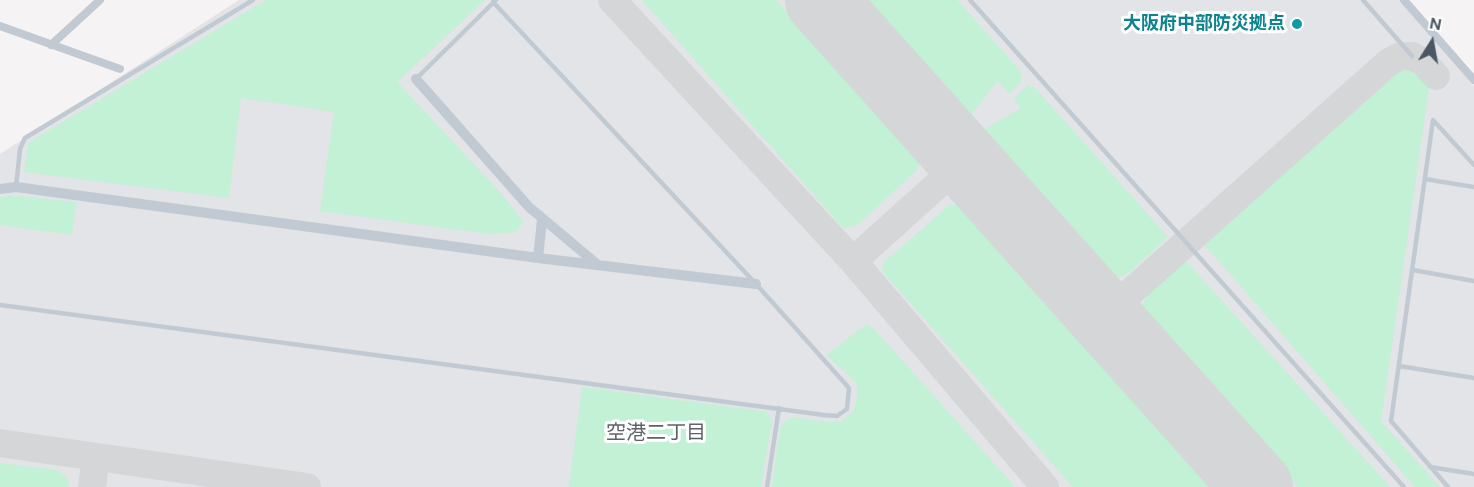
<!DOCTYPE html>
<html>
<head>
<meta charset="utf-8">
<style>
	body { margin:0 }
	#map { position:relative; width:1474px; height:487px; overflow:hidden; background:#f5f3f3; font-family:"DM Sans",sans-serif }
	canvas { display:block }
	.north { position:absolute; left:1402px; top:12px; width:60px; height:60px; -webkit-text-stroke:4px #fff; paint-order:stroke; rotate:11deg; font-size:16px; font-weight:700; line-height:24px; text-align:center; color:#4a5661 }
	.north::after { content:''; display:block; margin:auto; width:21px; height:27px; background:#4a5661; clip-path:polygon(50% 0,100% 100%,50% 72%,0 100%) }
</style>
</head>
<body>
<div id="map">
<canvas width="1474" height="487"></canvas>
<div class="north">N</div>
</div>
<script>
const ctx = document.querySelector('canvas').getContext('2d');
ctx.lineJoin = 'round';
function fillPath(path, color) { ctx.fillStyle = color; ctx.fill(path, 'evenodd'); }
const poly = rows => new Path2D(rows.map(r => 'M' + r).join(''));
function trace(path, color, width, dash) { ctx.strokeStyle = color; ctx.lineWidth = width; ctx.lineCap = dash ? 'butt' : 'round'; ctx.setLineDash(dash || []); ctx.stroke(path); }
function label(font, color, halo, rows, align = 'center') {
  ctx.font = font + ' "DM Sans","Noto Sans JP",sans-serif'; ctx.lineWidth = 6; ctx.setLineDash([]); ctx.textBaseline = 'middle'; ctx.strokeStyle = halo; ctx.fillStyle = color; for (const [text, x, y, turn = 0] of rows) {
    ctx.save(); ctx.translate(x, y); ctx.rotate((+turn || 0) * Math.PI / 180); ctx.textAlign = isNaN(turn) ? turn : align; if (halo) ctx.strokeText(text, 0, 0); ctx.fillText(text, 0, 0); ctx.restore();
  }
}
const airport = poly([
	[239,0,1399,0,1474,86,1474,487,0,487,0,154]
]);
const green = poly([
	[266,0,485,0,397,82,498,190,523,221,516,232,488,234,320,211,334,112,241,98,229,198,24,172,28,143],
	[642,0,776,0,920,160,918,169,856,226,843,228],
	[862,0,957,0,1021,72,1021,82,1009,94,998,80,967,120],
	[1408,70,1416,72,1429,87,1381,422,1440,487,1415,487,1204,244,1398,72],
	[1028,85,1035,88,1168,237,1127,274,1114,279,1107,274,983,130,1021,108,1014,99],
	[10,195,76,202,72,235,0,225,0,197],
	[951,204,961,206,1211,487,1073,487,882,271,883,263],
	[1186,261,1390,487,1298,487,1149,322,1140,308,1150,292],
	[867,324,875,330,1015,487,772,487,780,428,785,421,792,417,830,422,842,421,853,411,858,395,856,382,826,355],
	[582,387,767,412,772,420,761,487,569,487],
	[0,463,57,470,67,477,69,487,0,487]
]);
const taxiway = poly([
	[612,0,853,261,1045,487],
	[853,261,965,160],
	[1105,315,1389,62,1401,56,1412,56,1423,62,1436,76],
	[0,443,307,487],
	[92,487,96,457]
]);
const runway = poly([
	[821,0,1257,487]
]);
const service = poly([
	[970,0,1404,487],
	[1363,0,1412,56],
	[416,79,496,0],
	[1425,179,1474,187],
	[16,187,20,149,25,138,253,0],
	[1413,270,1474,281],
	[0,305,824,415,837,416,847,409,849,388,756,284,493,2],
	[1399,366,1474,378],
	[1430,467,1474,474],
	[767,487,779,408],
	[1448,487,1391,421,1433,120,1474,165]
]);
const minor = poly([
	[1404,0,1474,80],
	[0,26,120,69],
	[51,45,100,0]
]);
const tertiary = poly([
	[416,79,529,207,598,265],
	[0,189,16,187,538,258,756,284],
	[538,258,542,220]
]);
const markers = [
	[1297,24,6,"#0f9aa8"]
];
const cultureNames = [
	["大阪府中部防災拠点",1285,24]
];
const neighbourhoodNames = [
	["空港二丁目",656,434]
];
fillPath(airport, '#e2e4e7');
fillPath(green, '#c3f1d5');
trace(taxiway, '#d5d6d8', 28);
trace(runway, '#d5d6d8', 72);
trace(service, '#c1cad2', 4.5);
trace(minor, '#c1cad2', 8);
trace(tertiary, '#c1cad2', 10);
for (const [x, y, r, color] of markers) { const dot = new Path2D(); dot.arc(x, y, r, 0, 2 * Math.PI); ctx.fillStyle = color; ctx.fill(dot); trace(dot, '#fff', 2); }
label('bold 18px', '#0d838f', '#fff', cultureNames, 'right');
label('20px', '#5f6368', '#fff', neighbourhoodNames);
</script>
</body>
</html>
